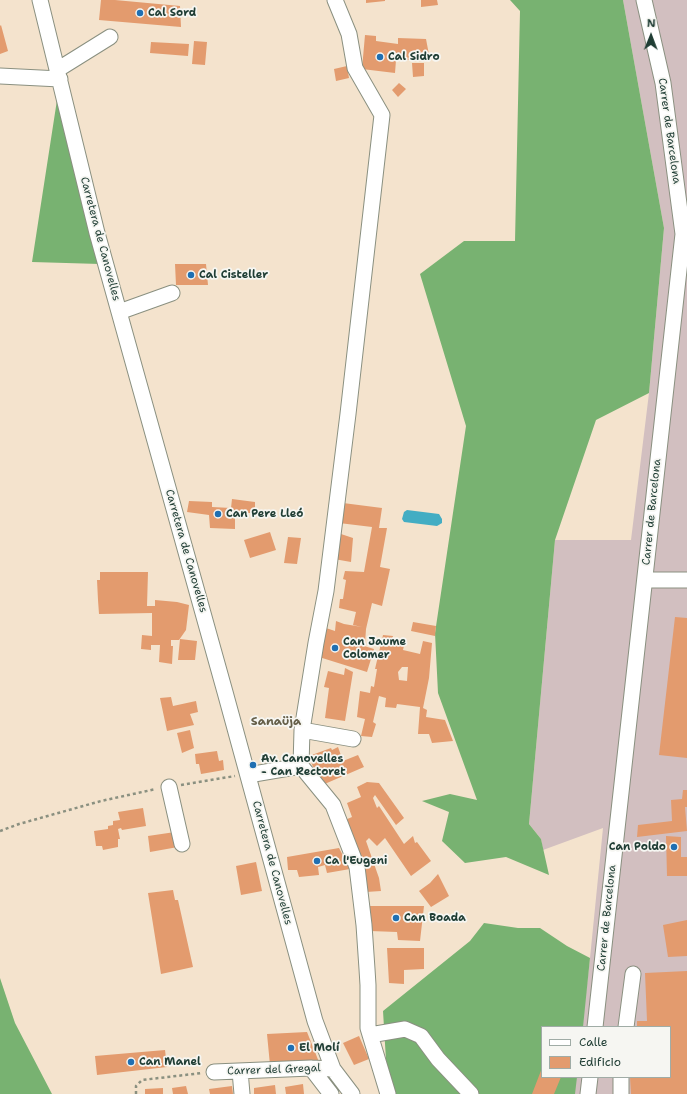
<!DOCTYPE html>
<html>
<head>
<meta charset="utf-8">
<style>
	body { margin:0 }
	#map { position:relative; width:687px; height:1094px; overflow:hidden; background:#f4e3cd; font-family:"Shantell Sans",sans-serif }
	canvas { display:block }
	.legend { position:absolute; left:541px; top:1026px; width:130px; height:52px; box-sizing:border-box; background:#f6f6f2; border:1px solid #a0aca6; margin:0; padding:5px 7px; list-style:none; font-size:12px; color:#1f3d34 }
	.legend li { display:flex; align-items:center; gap:8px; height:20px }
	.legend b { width:20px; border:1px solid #a0aca6 }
	.north { position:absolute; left:631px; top:16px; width:40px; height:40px; -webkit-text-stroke:3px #f6f6f2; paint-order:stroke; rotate:1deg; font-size:11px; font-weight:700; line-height:16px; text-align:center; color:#1f3d34 }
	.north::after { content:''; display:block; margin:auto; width:14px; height:18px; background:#1f3d34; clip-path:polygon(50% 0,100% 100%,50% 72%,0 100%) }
</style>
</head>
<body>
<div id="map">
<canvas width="687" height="1094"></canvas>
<ul class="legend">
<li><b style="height:5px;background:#fff"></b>Calle</li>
<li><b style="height:11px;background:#e39b6e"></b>Edificio</li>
</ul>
<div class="north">N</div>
</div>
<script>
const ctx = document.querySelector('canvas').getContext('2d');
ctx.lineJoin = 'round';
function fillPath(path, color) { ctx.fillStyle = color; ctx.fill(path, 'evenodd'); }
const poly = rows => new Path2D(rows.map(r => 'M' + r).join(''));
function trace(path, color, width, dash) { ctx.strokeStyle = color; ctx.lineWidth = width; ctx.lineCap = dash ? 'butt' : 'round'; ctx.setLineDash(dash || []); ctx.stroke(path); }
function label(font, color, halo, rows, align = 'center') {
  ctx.font = font + ' "Shantell Sans",sans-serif'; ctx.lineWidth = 3.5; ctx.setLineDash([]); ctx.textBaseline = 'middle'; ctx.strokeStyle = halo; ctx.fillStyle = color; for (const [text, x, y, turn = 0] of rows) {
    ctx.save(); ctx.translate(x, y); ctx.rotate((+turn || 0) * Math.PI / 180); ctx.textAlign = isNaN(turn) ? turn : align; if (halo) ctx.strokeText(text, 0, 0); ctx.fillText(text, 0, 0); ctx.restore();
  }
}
const industrial = poly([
	[623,0,687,0,687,1094,574,1094,576,1077,670,1077,670,1027,582,1027,590,958,603,828,543,850,541,839,529,824,555,540,631,540,649,393,664,228]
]);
const forest = poly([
	[510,0,623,0,664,228,649,393,596,420,555,540,529,824,541,839,549,875,506,857,465,863,442,841,449,812,422,801,450,794,477,800,438,693,435,633,466,426,420,274,464,241,515,241,520,11],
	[57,100,100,264,32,262],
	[484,923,518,928,540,928,567,946,590,958,583,1027,542,1027,542,1077,577,1077,575,1094,395,1094,386,1060,383,1011,470,941],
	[0,978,15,1023,52,1094,0,1094]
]);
const water = poly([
	[407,510,439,514,442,519,442,523,437,526,404,522,402,519,404,512]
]);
const building = poly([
	[101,0,115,0,180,6,181,27,99,20],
	[366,0,385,0,385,1,366,3],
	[421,0,437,0,438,5,421,7],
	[1,25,8,51,0,54,0,26],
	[365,35,376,36,376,41,398,44,398,38,426,39,430,60,396,60,395,73,362,69],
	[194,41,207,42,205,65,192,64],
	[151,42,189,44,188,56,150,53],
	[412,63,424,63,424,76,413,77],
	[347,66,349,78,336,81,334,69],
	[399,83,406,89,398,97,392,90],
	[175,264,206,264,208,285,176,285],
	[232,499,255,502,255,513,235,513,235,529,210,528,209,515,187,512,189,501,212,502,212,507,231,508],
	[343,503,382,508,379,528,387,528,380,567,390,569,382,606,372,603,366,629,365,644,352,640,351,642,374,649,367,672,319,657,326,628,335,631,336,621,344,624,362,627,353,625,356,612,339,608,340,599,343,599,346,580,343,579,345,571,364,572,372,527,339,523],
	[270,532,276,550,250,558,244,540],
	[338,533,353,538,351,562,334,559],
	[288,537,301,538,297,564,284,563],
	[100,572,148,572,147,606,155,606,155,600,177,602,189,605,186,630,179,640,171,640,171,646,173,646,172,664,159,662,160,645,151,645,151,650,141,649,142,635,152,636,152,613,99,614,98,600,97,580,100,580],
	[675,617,687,618,687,758,659,755],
	[413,622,436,626,435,636,411,631],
	[383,635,393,636,392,640,405,641,403,650,420,654,423,641,432,643,429,678,423,708,427,710,426,717,445,720,453,741,432,743,429,734,418,734,420,707,397,704,396,708,385,707,386,698,379,696,373,722,376,724,372,737,361,736,365,719,357,717,360,691,370,693,371,686,374,687,377,669,375,669],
	[402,667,408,667,407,681,399,680,398,672],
	[180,639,197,641,195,660,178,660],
	[345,668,353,672,345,721,325,718,329,688,324,687,328,671,344,675],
	[171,697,173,706,196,701,198,712,190,714,194,725,167,731,160,698],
	[190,730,194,748,182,753,177,733],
	[338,747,343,761,358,755,364,767,320,786,309,756,331,748,332,750],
	[217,751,219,761,223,760,224,770,201,774,199,764,196,764,195,754],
	[367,782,379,783,404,818,396,825,375,795,373,798,377,808,379,806,404,844,413,836,415,843,417,842,431,861,411,876,385,838,377,846,369,838,366,841,379,878,381,891,366,892,345,820,352,817,347,803,361,797,357,787],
	[683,790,687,790,687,807,685,807,687,831,637,837,638,825,672,821,671,800,682,799],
	[143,808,146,826,122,830,121,828,118,829,120,839,118,839,118,847,103,850,102,846,96,846,94,831,108,829,108,826,113,825,113,821,120,820,118,812],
	[175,832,178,847,150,852,148,836],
	[666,836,681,837,681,857,687,857,687,876,667,876],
	[339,848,350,869,327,873,325,865,318,867,319,875,299,877,297,870,288,870,287,857],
	[256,862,262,891,241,895,236,866],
	[438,874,449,896,431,907,419,891,430,883],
	[173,890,175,900,178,900,193,967,161,974,148,893],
	[369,906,424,906,420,941,398,940,397,932,370,931],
	[687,920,687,956,668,957,663,925],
	[387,948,424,948,424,969,404,970,404,984,389,983],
	[687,971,687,1094,631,1094,630,1077,670,1077,670,1027,637,1027,637,1021,647,1021,645,973],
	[307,1032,319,1062,270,1065,267,1034],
	[359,1036,369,1059,354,1065,343,1043],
	[165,1050,167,1067,97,1075,95,1056],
	[542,1068,542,1077,561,1077,554,1094,532,1094],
	[303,1084,304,1094,286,1094,285,1087],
	[275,1085,276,1094,254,1094,254,1088],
	[186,1086,188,1094,173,1094,172,1088],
	[232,1086,233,1094,210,1094,209,1089],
	[163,1088,163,1094,145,1094,145,1089]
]);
const path = poly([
	[181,785,235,776],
	[0,831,19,824,101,801,156,789],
	[136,1094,136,1086,142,1080,202,1073]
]);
const minor = poly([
	[40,0,97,233,225,692,315,1021,333,1069,352,1094],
	[57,70,110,37],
	[0,76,60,79],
	[119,312,172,293],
	[645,580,687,580],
	[302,730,353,739],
	[301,766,333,805,357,867,364,925,367,969,368,985,368,1028,388,1094],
	[248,775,301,766,302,730,316,643,326,591,348,414,382,115,355,68,349,34,335,0],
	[169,787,182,844],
	[595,1027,683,234,663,83,644,0],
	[626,1027,633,974],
	[370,1035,405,1029,421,1036,438,1059,471,1094],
	[311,1068,331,1094],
	[240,1071,242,1094],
	[214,1072,311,1068,333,1069],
	[621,1077,621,1094],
	[588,1094,590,1077]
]);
const markers = [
	[140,13,4,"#1f6fb2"],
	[380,57,4,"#1f6fb2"],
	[191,275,4,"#1f6fb2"],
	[218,514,4,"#1f6fb2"],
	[335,648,4,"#1f6fb2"],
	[253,765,4,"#1f6fb2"],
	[674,847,4,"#1f6fb2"],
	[317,861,4,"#1f6fb2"],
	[396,918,4,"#1f6fb2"],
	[291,1048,4,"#1f6fb2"],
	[131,1062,4,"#1f6fb2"]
];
const poiNames = [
	["Cal Sord",148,13],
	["Cal Sidro",388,57],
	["Cal Cisteller",199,275],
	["Can Pere Lleó",226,514],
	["Can Jaume",343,642],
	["Colomer",343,655],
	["Av. Canovelles",261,759],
	["- Can Rectoret",261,772],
	["Can Poldo",666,847,"right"],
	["Ca l'Eugeni",325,861],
	["Can Boada",404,918],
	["El Molí",299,1048],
	["Can Manel",139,1062]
];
const streetNames = [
	["Carrer de Barcelona",669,131,82],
	["Carretera de Canovelles",100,239,75],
	["Carrer de Barcelona",652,512,-84],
	["Carretera de Canovelles",186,551,74],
	["Carretera de Canovelles",272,863,75],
	["Carrer de Barcelona",607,918,-84],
	["Carrer del Gregal",274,1070,-2]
];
const neighbourhoodNames = [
	["Sanaüja",276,722]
];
fillPath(industrial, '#d2bfc0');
fillPath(forest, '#78b271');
fillPath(water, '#43adc3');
fillPath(building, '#e39b6e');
trace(minor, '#8a9080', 17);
trace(path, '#8a9080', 2.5, [3, 3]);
trace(minor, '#fff', 15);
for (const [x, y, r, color] of markers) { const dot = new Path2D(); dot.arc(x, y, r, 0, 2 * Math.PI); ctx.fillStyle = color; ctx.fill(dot); trace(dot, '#f6f6f2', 1.5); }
label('bold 11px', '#1f3d34', '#f6f6f2', poiNames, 'left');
label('11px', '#1f3d34', '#f6f6f2', streetNames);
label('bold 12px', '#645e48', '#f6f6f2', neighbourhoodNames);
</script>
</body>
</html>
